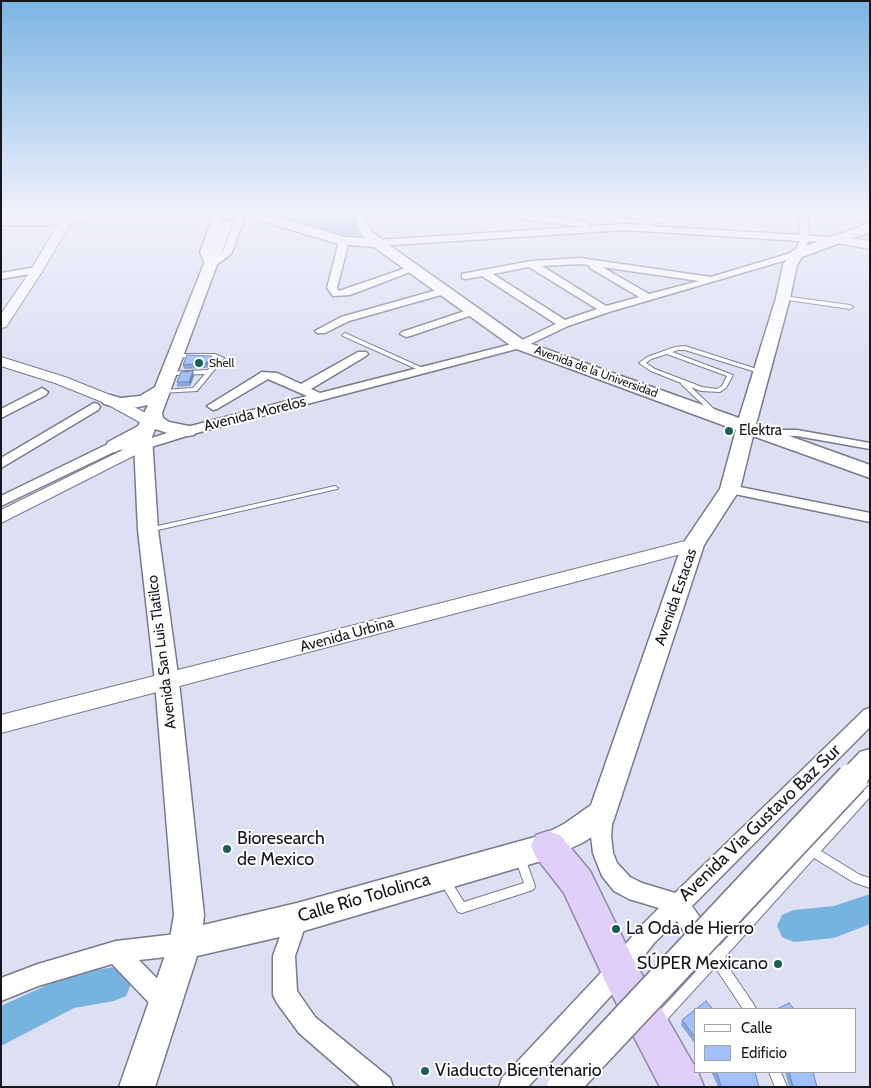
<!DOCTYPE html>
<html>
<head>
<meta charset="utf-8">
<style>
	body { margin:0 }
	#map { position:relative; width:871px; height:1088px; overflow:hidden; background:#dddff3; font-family:Cabin,sans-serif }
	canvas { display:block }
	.frame { position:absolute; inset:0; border:2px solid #16161d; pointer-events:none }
	.legend { position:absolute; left:694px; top:1008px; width:162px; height:65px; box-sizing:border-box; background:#fff; border:1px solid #a2a2a5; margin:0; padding:6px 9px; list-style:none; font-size:15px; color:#16161d }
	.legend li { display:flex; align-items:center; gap:10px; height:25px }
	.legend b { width:25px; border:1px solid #a2a2a5 }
</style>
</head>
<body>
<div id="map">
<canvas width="871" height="1088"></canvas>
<div class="frame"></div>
<ul class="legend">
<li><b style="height:6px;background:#fff"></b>Calle</li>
<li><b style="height:14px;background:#a0c1fb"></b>Edificio</li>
</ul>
</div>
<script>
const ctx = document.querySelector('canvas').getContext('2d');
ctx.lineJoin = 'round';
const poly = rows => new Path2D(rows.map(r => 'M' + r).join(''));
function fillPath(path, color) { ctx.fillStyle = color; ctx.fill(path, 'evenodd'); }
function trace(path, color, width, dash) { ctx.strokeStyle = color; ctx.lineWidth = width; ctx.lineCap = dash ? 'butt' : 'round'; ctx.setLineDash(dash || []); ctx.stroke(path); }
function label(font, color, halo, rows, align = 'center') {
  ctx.font = font + ' Cabin,sans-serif'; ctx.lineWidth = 4; ctx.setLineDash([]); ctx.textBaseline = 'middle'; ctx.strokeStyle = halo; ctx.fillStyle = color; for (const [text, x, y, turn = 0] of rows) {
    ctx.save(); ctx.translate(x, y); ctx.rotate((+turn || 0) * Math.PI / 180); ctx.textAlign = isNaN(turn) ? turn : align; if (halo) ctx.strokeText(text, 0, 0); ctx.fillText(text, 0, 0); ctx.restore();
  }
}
const river = poly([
	[870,894,870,924,834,938,794,942,782,937,777,926,782,915,794,910,834,906,870,894],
	[114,967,126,972,131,984,126,996,114,1001,74,1008,1,1046,1,1006,71,974,114,967]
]);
const secondaryTunnel = poly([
	[226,224,229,215]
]);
const service = poly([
	[817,215,842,216,868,228,864,229,841,218,817,215],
	[783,296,850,305,853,307,850,309,781,299,781,297,783,296],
	[345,333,425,369,426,370,425,371,421,371,343,336,342,335,345,333],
	[685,346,763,371,764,372,763,373,759,373,685,350,678,350,672,352,733,375,726,388,720,392,701,391,691,387,719,414,718,415,714,415,682,385,681,383,651,371,639,363,647,357,675,347,685,346],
	[667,354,727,376,722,386,717,389,702,387,655,369,646,363,651,359,667,354],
	[176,354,215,354,224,358,197,391,160,393,160,391,162,390,193,388,205,374,169,375,167,374,167,372,208,370,217,359,174,357,174,355,176,354],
	[335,486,338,488,337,489,149,532,145,530,149,528,335,486],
	[870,786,870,797,821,851,860,875,870,878,870,888,853,882,814,858,723,959,754,1005,756,1009,743,1009,715,967,662,1025,658,1027,654,1025,652,1021,654,1017,807,851,808,848,811,847,867,787,870,786],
	[520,853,524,855,535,886,534,889,530,891,462,913,458,912,439,880,440,877,444,875,448,877,464,902,524,883,515,858,516,855,520,853],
	[769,1072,781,1072,787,1087,775,1087,769,1072]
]);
const pedestrian = poly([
	[768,430,797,430,870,443,870,449,797,436,765,435,763,433,765,431,768,430]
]);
const minor = poly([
	[214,215,223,215,210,252,213,259,222,253,237,215,246,215,231,254,211,269,206,266,200,252,214,215],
	[508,215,537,215,585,221,590,224,585,227,512,218,508,215],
	[665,215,680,215,649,226,800,235,799,215,808,215,809,236,833,237,838,240,833,243,809,241,800,256,609,312,568,326,524,347,193,434,148,448,118,450,1,506,1,496,110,443,142,441,183,428,307,396,268,379,217,409,213,410,207,406,262,372,277,373,301,384,358,352,366,352,368,354,366,356,311,389,320,393,516,343,556,324,482,276,466,279,462,278,462,274,531,261,580,258,711,277,794,252,800,241,626,230,377,246,372,243,377,240,626,224,641,225,642,222,665,215],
	[580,264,589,265,590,268,639,297,606,306,542,266,580,264],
	[529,267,597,309,565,320,493,274,529,267],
	[602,267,699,281,649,294,602,267],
	[344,238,349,241,337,288,339,291,409,267,413,266,418,269,350,295,333,296,327,288,339,241,344,238],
	[37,267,42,270,41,272,1,279,1,273,37,267],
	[444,288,448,289,449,291,448,293,349,321,325,333,317,333,315,331,341,317,444,288],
	[474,308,479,311,478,313,410,336,406,337,400,334,402,332,474,308],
	[42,388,48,392,46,395,1,418,1,409,42,388],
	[94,403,98,404,100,407,98,410,1,468,1,458,94,403],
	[730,485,870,513,870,522,725,492,723,489,725,486,730,485],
	[870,708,870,727,692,906,723,950,726,958,723,966,715,969,707,966,677,921,654,943,627,978,528,1087,499,1087,502,1078,611,962,638,929,659,908,629,899,614,891,602,876,593,853,591,836,593,813,596,807,603,804,610,807,613,813,611,836,613,853,617,863,630,877,642,883,675,893,864,710,870,708],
	[297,908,305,911,308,918,295,956,297,991,315,1017,390,1078,393,1087,361,1087,299,1033,277,1003,273,995,273,956,289,911,297,908],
	[185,933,193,936,196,944,193,952,185,955,139,960,172,994,176,1002,172,1010,164,1014,156,1010,112,964,38,986,1,1001,1,978,38,964,116,941,185,933]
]);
const tertiary = poly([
	[67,216,73,219,43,270,6,327,1,328,1,314,31,270,61,219,67,216],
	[833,236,870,241,870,249,829,242,827,240,829,238,833,236],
	[1,357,65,377,115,397,155,418,157,421,155,424,143,424,105,403,55,383,1,366,1,357],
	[143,440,149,442,151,445,149,448,1,523,1,510,143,440],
	[693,539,700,541,702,545,700,549,1,733,1,715,693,539]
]);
const secondary = poly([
	[61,215,97,215,91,219,48,225,1,225,1,217,61,215],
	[249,215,270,215,345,237,364,238,350,215,363,215,370,230,382,240,526,342,739,418,776,298,783,265,790,254,792,251,870,223,870,232,802,257,797,265,790,298,756,424,870,465,870,478,753,436,740,489,704,545,613,822,584,842,548,859,297,933,197,956,155,1087,119,1087,169,944,174,915,155,682,138,530,134,443,115,452,108,450,106,446,108,442,138,426,148,405,133,408,120,408,104,404,101,400,104,396,110,395,121,398,140,396,155,387,221,221,231,221,232,224,162,413,163,418,169,422,194,427,197,431,194,435,188,436,174,435,155,429,152,437,158,530,179,682,204,915,203,925,297,903,542,835,564,824,591,805,682,545,720,489,736,430,514,348,374,247,339,244,251,218,249,215],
	[870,749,870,778,862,787,852,790,842,787,838,779,842,771,860,752,870,749]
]);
const trunk = poly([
	[548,831,560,835,590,871,632,957,695,1067,695,1072,698,1072,704,1087,660,1087,606,983,564,893,536,857,531,846,536,835,548,831]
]);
const secondaryBridgeFar1 = poly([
	[851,781,852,779]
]);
const secondaryBridge = poly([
	[563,1087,852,779]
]);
const wall = poly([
	[277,215,355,215,357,220,358,236,345,235],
	[213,361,207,368,184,369,183,365],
	[193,371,194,376,190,386,177,387,177,382],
	[695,1010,695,1044,681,1025,682,1020],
	[711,1072,755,1072,759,1087,718,1087,717,1084],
	[785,1072,813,1072,817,1087,789,1087]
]);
const shadedWall = poly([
	[212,356,213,361,207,368,206,363],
	[193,371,194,376,190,386,189,382]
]);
const building = poly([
	[331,215,355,215,357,220,344,219,331,215],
	[187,355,212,356,206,363,183,365,187,355],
	[193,371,189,382,177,382,181,372,193,371],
	[706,1001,713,1009,696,1009,706,1001],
	[789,1003,794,1009,777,1009,789,1003],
	[695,1010,695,1037,682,1020,695,1010],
	[716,1072,755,1072,759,1087,721,1087,719,1079,716,1072],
	[789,1072,813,1072,817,1087,793,1087,789,1072]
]);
const markers = [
	[199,363,5,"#186259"],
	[729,431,5,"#186259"],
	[227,849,5,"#186259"],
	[616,929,5,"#186259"],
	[778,964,5,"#186259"],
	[425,1071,5,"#186259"]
];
const farPoinames = [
	["Shell",209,363]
];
const farStreetnames = [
	["Avenida de la Universidad",596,372,20]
];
const streetNames = [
	["Avenida Morelos",255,414,-14],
	["Avenida Estacas",676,597,-71],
	["Avenida Urbina",347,635,-15],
	["Avenida San Luis Tlatilco",162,652,-97]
];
const poiNames = [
	["Elektra",739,431]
];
const nearStreetnames = [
	["Avenida Via Gustavo Baz Sur",760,823,-44],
	["Calle Río Tololinca",364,898,-16]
];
const nearPoinames = [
	["Bioresearch",237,839],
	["de Mexico",237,860],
	["La Oda de Hierro",626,929],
	["SÚPER Mexicano",768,964,"right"],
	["Viaducto Bicentenario",435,1071]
];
fillPath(river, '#77b3df');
trace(secondaryTunnel, '#bfc1d3', 14, [14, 8]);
trace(service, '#797a8c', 2);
trace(pedestrian, '#797a8c', 3);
trace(minor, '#797a8c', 3);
trace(tertiary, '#797a8c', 2);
trace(secondary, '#797a8c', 3);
trace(trunk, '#9388aa', 3);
fillPath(service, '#fff');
fillPath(pedestrian, '#fff');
fillPath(minor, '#fff');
fillPath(tertiary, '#fff');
fillPath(secondary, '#fff');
fillPath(trunk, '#ded0f8');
trace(secondaryBridgeFar1, '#797a8c', 27, []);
trace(secondaryBridge, '#797a8c', 34, []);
trace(secondaryBridgeFar1, '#fff', 24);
trace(secondaryBridge, '#fff', 31);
fillPath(wall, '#8aa6d8');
fillPath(shadedWall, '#7087b0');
fillPath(building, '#a0c1fb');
trace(building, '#7087b0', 1);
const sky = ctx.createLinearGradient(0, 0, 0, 368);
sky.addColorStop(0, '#7bb4e4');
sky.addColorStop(0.58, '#f0f1fa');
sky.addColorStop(1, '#f0f1fa00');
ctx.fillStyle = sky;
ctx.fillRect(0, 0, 871, 368);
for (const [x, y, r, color] of markers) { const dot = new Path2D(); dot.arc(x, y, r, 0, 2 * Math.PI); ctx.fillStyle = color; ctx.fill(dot); trace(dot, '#fff', 2); }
label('12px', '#16161d', '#fff', farPoinames, 'left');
label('12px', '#16161d', '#fff', farStreetnames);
label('15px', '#16161d', '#fff', streetNames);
label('15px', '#16161d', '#fff', poiNames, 'left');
label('18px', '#16161d', '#fff', nearStreetnames);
label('18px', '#16161d', '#fff', nearPoinames, 'left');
</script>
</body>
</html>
